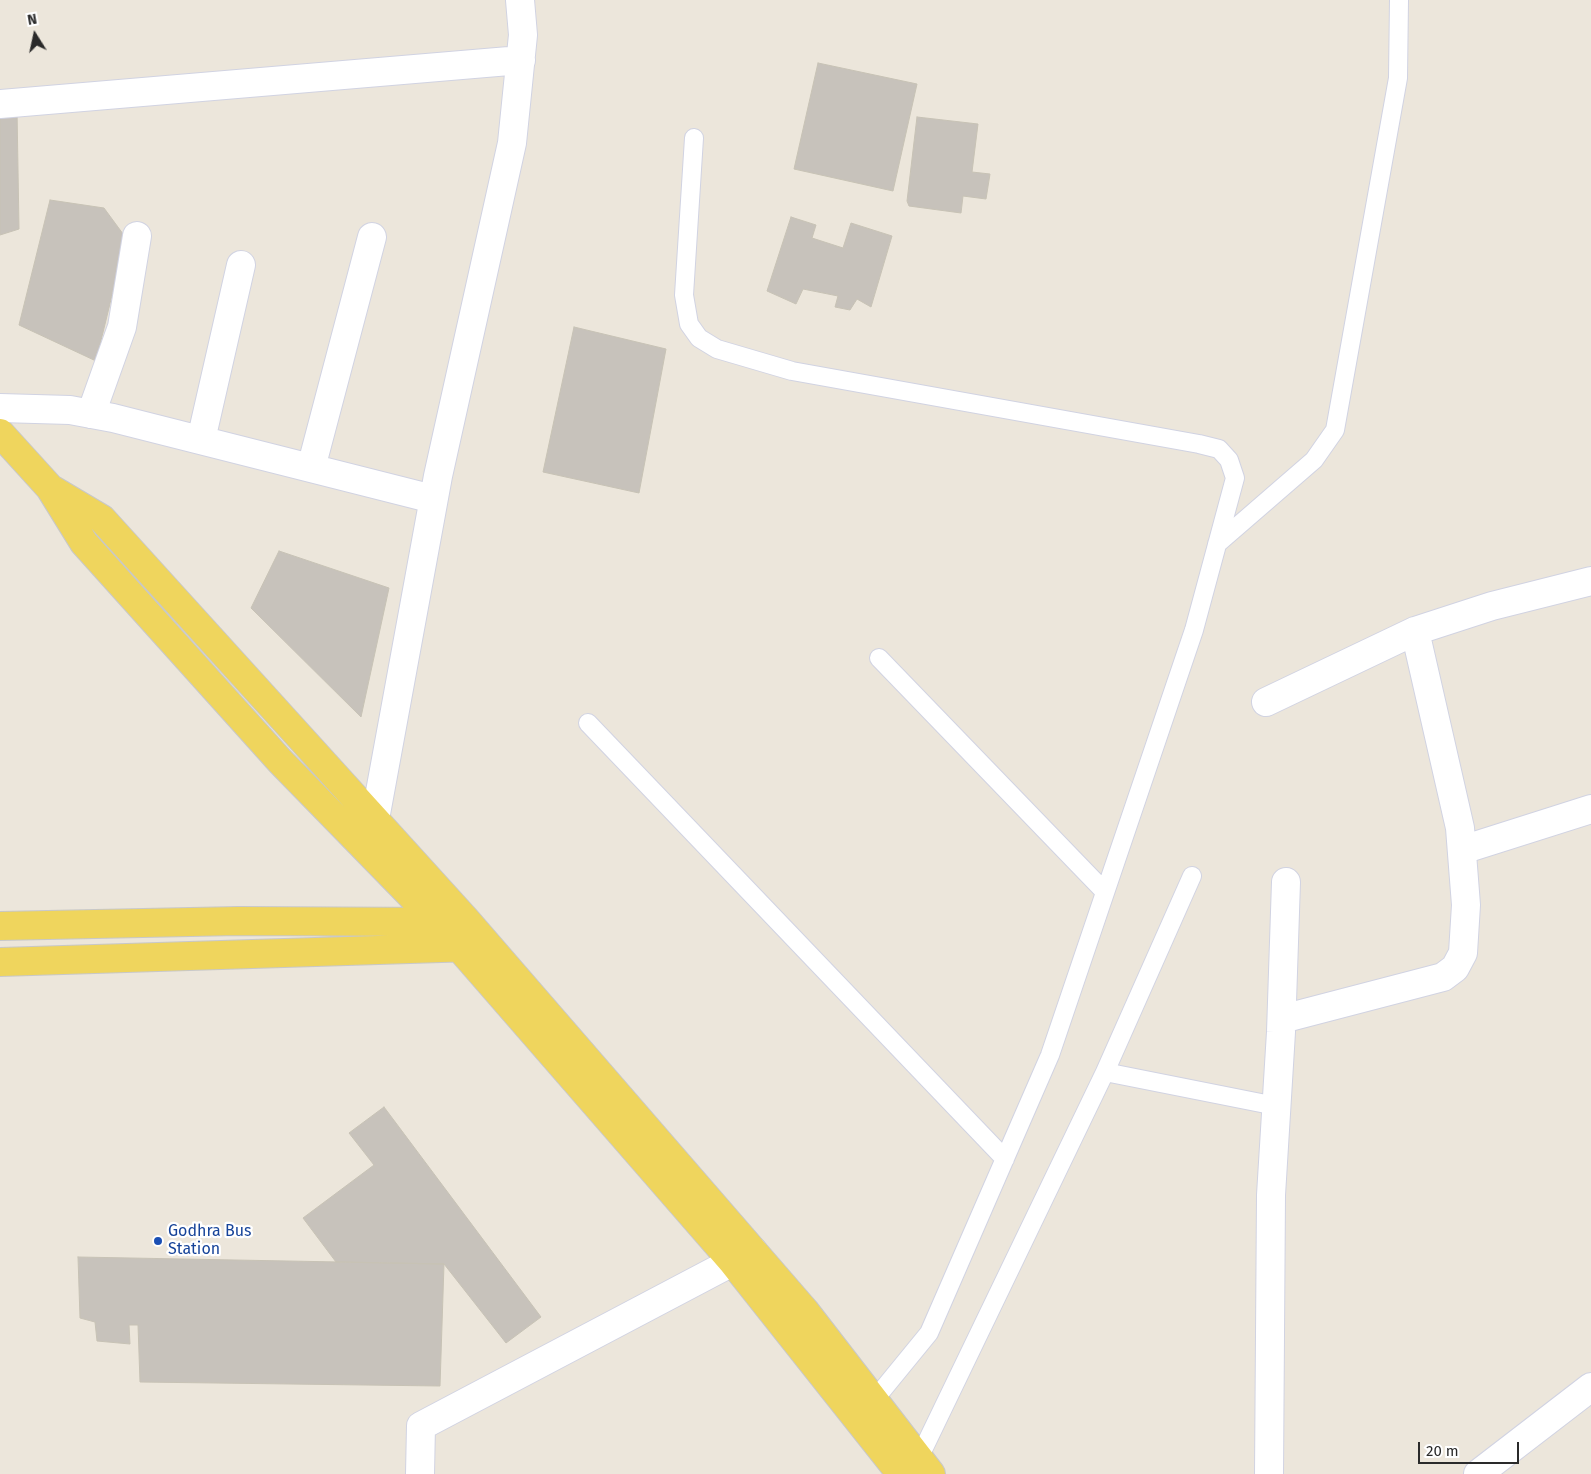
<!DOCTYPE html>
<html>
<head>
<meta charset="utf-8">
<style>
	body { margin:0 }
	#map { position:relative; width:1591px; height:1474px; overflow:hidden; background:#ece6db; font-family:"Fira Sans",sans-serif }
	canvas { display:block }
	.north { position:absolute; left:10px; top:10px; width:50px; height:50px; -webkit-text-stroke:4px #fff; paint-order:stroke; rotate:350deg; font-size:14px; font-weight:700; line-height:20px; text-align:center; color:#2a2a2a }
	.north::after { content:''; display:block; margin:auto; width:18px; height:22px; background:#2a2a2a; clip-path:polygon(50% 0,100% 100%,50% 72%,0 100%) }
	.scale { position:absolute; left:1418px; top:1442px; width:101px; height:22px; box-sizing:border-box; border:2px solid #2a2a2a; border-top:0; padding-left:6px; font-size:15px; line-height:18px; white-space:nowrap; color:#2a2a2a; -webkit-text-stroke:4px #fff; paint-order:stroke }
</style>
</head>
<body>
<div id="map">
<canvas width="1591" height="1474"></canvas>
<div class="north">N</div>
<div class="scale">20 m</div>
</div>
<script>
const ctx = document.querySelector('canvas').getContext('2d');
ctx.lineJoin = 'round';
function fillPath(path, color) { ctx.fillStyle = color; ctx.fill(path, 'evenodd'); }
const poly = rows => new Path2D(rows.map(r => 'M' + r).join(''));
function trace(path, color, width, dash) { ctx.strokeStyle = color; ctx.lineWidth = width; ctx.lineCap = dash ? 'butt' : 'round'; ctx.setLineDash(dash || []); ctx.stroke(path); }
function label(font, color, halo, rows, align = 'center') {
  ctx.font = font + ' "Fira Sans",sans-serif'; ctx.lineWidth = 4.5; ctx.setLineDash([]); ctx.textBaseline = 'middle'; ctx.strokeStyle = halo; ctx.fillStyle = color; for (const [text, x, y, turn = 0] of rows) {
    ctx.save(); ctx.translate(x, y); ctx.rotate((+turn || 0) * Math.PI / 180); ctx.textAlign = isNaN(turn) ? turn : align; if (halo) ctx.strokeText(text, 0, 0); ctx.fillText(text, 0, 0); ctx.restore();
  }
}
const building = poly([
	[818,63,917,84,893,191,794,169,818,63],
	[17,110,19,229,0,235,0,111,17,110],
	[917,117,978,124,972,172,990,174,986,199,963,196,961,213,909,206,907,201,917,117],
	[50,200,104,208,126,238,96,361,19,325,50,200],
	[791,217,816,225,812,238,843,248,851,223,892,236,871,307,857,299,850,310,835,307,838,296,803,289,796,304,767,291,791,217],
	[574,327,666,349,639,493,543,472,574,327],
	[279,551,389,588,361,717,251,608,279,551],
	[384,1107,541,1317,506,1343,444,1264,336,1262,303,1218,374,1165,349,1133,384,1107],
	[78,1257,444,1264,440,1386,140,1382,138,1325,129,1325,130,1344,97,1341,95,1322,80,1318,78,1257]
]);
const lane = poly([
	[694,138,684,295,689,324,699,338,717,349,792,371,1199,444,1219,449,1229,460,1235,478,1194,630,1050,1055,929,1333,875,1399],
	[1217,544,1314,460,1335,430,1398,78,1399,0],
	[879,658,1105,892],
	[588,723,1005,1159],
	[1105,1072,1276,1106],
	[919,1458,1105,1072,1192,876]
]);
const street = poly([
	[0,104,521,60],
	[0,408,70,410,113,418,433,499],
	[91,414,122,327,137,236],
	[201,440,241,265],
	[311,468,372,237],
	[1266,702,1415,631,1492,606,1591,581],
	[371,841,438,476,512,143,523,35,520,0],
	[1462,850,1591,809],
	[1282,1019,1443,977,1455,968,1463,953,1466,905,1460,828,1415,631],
	[420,1474,421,1426,753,1251],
	[1269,1474,1271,1195,1281,1032,1286,882],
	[1478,1474,1591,1387]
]);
const primary = poly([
	[0,433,50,488,84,543,280,761,438,923,732,1261,901,1474],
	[53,490,102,519,466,920,805,1311,931,1474],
	[0,926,238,921,448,922],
	[0,962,473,947]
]);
const markers = [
	[158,1241,5,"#1a4fb4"]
];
const transitNames = [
	["Godhra Bus",168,1232],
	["Station",168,1250]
];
fillPath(building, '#c7c2bb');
trace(building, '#c7c2b5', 1);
trace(lane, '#d1d3e2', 20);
trace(street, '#d1d3e2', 30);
trace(primary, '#c8c8c8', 30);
trace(lane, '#fff', 18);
trace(street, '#fff', 28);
trace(primary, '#efd55d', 28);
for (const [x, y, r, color] of markers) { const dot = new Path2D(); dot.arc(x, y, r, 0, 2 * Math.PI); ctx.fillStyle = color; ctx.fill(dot); trace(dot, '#fff', 2); }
label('16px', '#164399', '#fff', transitNames, 'left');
</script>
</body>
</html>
